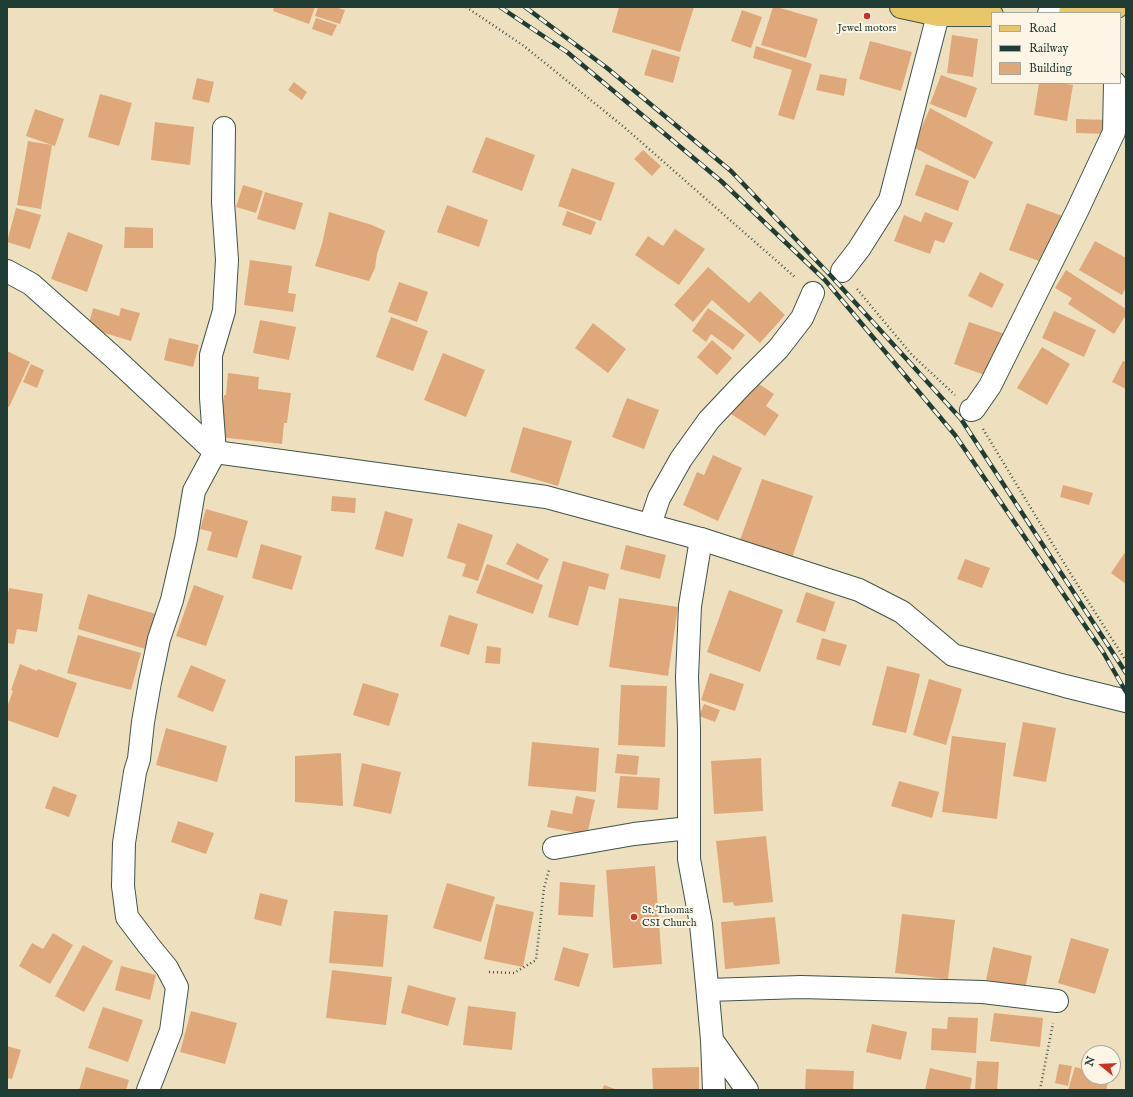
<!DOCTYPE html>
<html>
<head>
<meta charset="utf-8">
<style>
	body { margin:0 }
	#map { position:relative; width:1133px; height:1097px; overflow:hidden; background:#eee0be; font-family:"IM FELL English",serif }
	canvas { display:block }
	.frame { position:absolute; inset:0; border:8px solid #1f3d34; pointer-events:none }
	.legend { position:absolute; left:991px; top:12px; width:130px; height:72px; box-sizing:border-box; background:#fcf5e5; border:1px solid #a4ab9e; margin:0; padding:5px 7px; list-style:none; font-size:12px; color:#1f3d34 }
	.legend li { display:flex; align-items:center; gap:8px; height:20px }
	.legend b { width:20px; border:1px solid #a4ab9e }
	.north { position:absolute; left:1081px; top:1045px; width:40px; height:40px; box-sizing:border-box; background:#fcf5e5; border:1px solid #a4ab9e; border-radius:50%; rotate:288deg; font-size:11px; font-weight:700; line-height:16px; text-align:center; color:#1f3d34 }
	.north::after { content:''; display:block; margin:auto; width:14px; height:18px; background:#c8321e; clip-path:polygon(50% 0,100% 100%,50% 72%,0 100%) }
</style>
</head>
<body>
<div id="map">
<canvas width="1133" height="1097"></canvas>
<div class="frame"></div>
<ul class="legend">
<li><b style="height:5px;background:#e9c769"></b>Road</li>
<li><b style="height:5px;background:#1f3d34"></b>Railway</li>
<li><b style="height:11px;background:#dfa87b"></b>Building</li>
</ul>
<div class="north">N</div>
</div>
<script>
const ctx = document.querySelector('canvas').getContext('2d');
ctx.lineJoin = 'round';
function fillPath(path, color) { ctx.fillStyle = color; ctx.fill(path, 'evenodd'); }
const poly = rows => new Path2D(rows.map(r => 'M' + r).join(''));
function trace(path, color, width, dash) { ctx.strokeStyle = color; ctx.lineWidth = width; ctx.lineCap = dash ? 'butt' : 'round'; ctx.setLineDash(dash || []); ctx.stroke(path); }
function label(font, color, halo, rows, align = 'center') {
  ctx.font = font + ' "IM FELL English",serif'; ctx.lineWidth = 4; ctx.setLineDash([]); ctx.textBaseline = 'middle'; ctx.strokeStyle = halo; ctx.fillStyle = color; for (const [text, x, y, turn = 0] of rows) {
    ctx.save(); ctx.translate(x, y); ctx.rotate((+turn || 0) * Math.PI / 180); ctx.textAlign = isNaN(turn) ? turn : align; if (halo) ctx.strokeText(text, 0, 0); ctx.fillText(text, 0, 0); ctx.restore();
  }
}
const building = poly([
	[274,7,315,7,309,24,273,11],
	[318,7,335,7,345,10,340,24,315,16],
	[619,7,694,7,680,52,612,32],
	[773,7,777,7,818,19,806,58,761,45],
	[742,10,762,17,751,48,731,41],
	[316,18,337,25,332,36,312,29],
	[952,35,978,39,973,77,947,73],
	[870,41,912,52,901,91,859,79],
	[756,46,812,64,794,120,778,115,792,70,753,58],
	[652,49,680,57,673,83,644,75],
	[820,74,847,79,844,96,816,90],
	[941,75,977,88,966,118,930,104],
	[197,78,214,82,209,103,192,99],
	[294,82,307,92,302,100,288,90],
	[1039,83,1059,83,1073,85,1067,121,1034,115],
	[100,94,132,103,119,146,88,137],
	[930,108,993,142,975,179,913,147],
	[35,109,64,119,55,146,26,136],
	[1076,119,1108,120,1107,134,1076,133],
	[155,122,194,127,190,165,151,160],
	[486,137,535,155,522,191,472,172],
	[28,141,52,145,41,209,17,205],
	[643,150,661,166,652,176,634,159],
	[926,164,969,181,958,211,915,195],
	[572,168,615,183,601,221,558,206],
	[243,185,263,191,256,213,236,207],
	[265,192,303,203,295,230,257,219],
	[1027,203,1068,218,1050,265,1009,250],
	[447,205,488,220,479,247,437,232],
	[16,208,41,215,30,249,7,242],
	[567,211,596,222,591,235,562,225],
	[329,212,372,225,385,231,377,254,375,268,369,281,315,266,322,244],
	[925,212,953,223,944,243,935,240,930,254,894,241,904,215,921,222],
	[125,227,153,228,153,248,124,248],
	[675,229,705,249,679,285,635,255,648,236,663,246],
	[68,232,103,245,87,292,51,279],
	[1095,241,1126,258,1126,287,1122,295,1079,270],
	[250,260,292,266,288,293,296,294,293,312,244,305],
	[708,267,749,303,760,291,785,315,760,343,712,300,693,322,674,305],
	[1066,270,1126,309,1126,315,1114,334,1068,304,1072,298,1055,288],
	[980,272,1004,284,992,308,968,296],
	[399,282,428,292,417,322,388,312],
	[93,308,119,316,121,308,140,313,131,341,88,328],
	[708,308,745,335,733,350,711,334,706,342,692,331],
	[1054,311,1096,330,1084,357,1042,338],
	[391,317,428,331,413,371,376,357],
	[260,320,296,327,289,360,253,353],
	[969,322,1008,335,993,378,954,364],
	[593,323,626,349,608,373,575,348],
	[169,338,199,345,193,367,164,360],
	[712,340,732,358,717,375,697,357],
	[1042,347,1070,364,1047,405,1017,388],
	[7,351,30,362,9,407,7,406],
	[443,353,485,370,466,417,424,400],
	[1123,361,1126,362,1126,389,1112,382],
	[31,364,44,370,37,388,23,382],
	[228,373,259,377,258,389,291,393,287,423,284,423,282,444,219,437,224,395,226,395],
	[753,380,774,394,766,406,779,415,765,436,731,414],
	[627,398,659,410,644,449,612,437],
	[523,427,572,441,558,486,510,472],
	[713,455,742,468,718,521,683,505,697,472,704,475],
	[762,479,813,496,792,558,740,540],
	[1063,485,1093,493,1089,505,1060,497],
	[332,496,356,498,355,513,331,511],
	[206,509,248,521,237,558,207,550,212,532,200,529],
	[385,511,413,519,403,557,375,549],
	[458,523,493,535,478,581,462,576,466,564,447,558],
	[517,543,549,559,538,580,506,564],
	[261,544,302,556,292,590,252,578],
	[626,545,666,555,660,579,620,569],
	[1126,551,1126,584,1111,573],
	[965,559,990,568,982,588,957,579],
	[563,561,609,574,605,590,589,586,578,626,548,617],
	[487,564,543,585,533,614,476,593],
	[194,585,224,596,206,646,176,636],
	[9,588,43,594,37,632,17,629,14,644,7,643,7,599],
	[729,590,783,610,760,672,707,652],
	[806,592,835,602,825,632,796,622],
	[88,594,159,615,149,650,78,629],
	[619,598,678,607,668,676,609,667],
	[449,615,478,624,469,655,440,646],
	[78,635,141,653,131,690,67,673],
	[822,638,847,645,840,666,816,659],
	[487,646,501,648,500,664,485,663],
	[20,664,37,671,38,669,77,683,58,738,7,720,7,707,13,691,11,690],
	[191,665,226,680,213,712,177,697],
	[887,666,920,674,906,733,872,725],
	[710,673,744,684,735,711,701,700],
	[929,679,962,689,946,745,913,735],
	[363,683,399,694,389,726,353,715],
	[621,685,667,686,665,747,618,745],
	[704,704,720,710,715,722,699,716],
	[1023,722,1056,728,1046,782,1013,776],
	[166,728,227,746,217,782,156,765],
	[952,736,1006,743,997,819,942,812],
	[532,742,599,748,596,792,528,786],
	[341,753,343,806,295,802,295,756],
	[617,754,639,756,637,775,615,773],
	[761,758,763,811,714,814,711,761],
	[362,763,401,772,391,814,353,806],
	[620,776,660,778,658,810,617,808],
	[899,781,939,792,932,818,891,806],
	[53,786,77,795,69,817,45,808],
	[576,796,595,800,587,835,547,827,551,810,572,814],
	[178,821,214,833,206,854,171,842],
	[766,836,773,902,734,906,733,902,723,903,716,841],
	[655,866,662,964,613,968,606,870],
	[560,882,595,885,593,917,558,915],
	[447,883,495,897,481,942,433,928],
	[260,893,288,900,281,926,254,919],
	[496,904,534,912,523,967,484,959],
	[334,911,388,915,383,967,329,963],
	[902,914,955,920,948,979,895,973],
	[775,917,780,964,725,969,721,922],
	[53,933,73,945,50,984,19,966,32,943,43,949],
	[1071,938,1109,949,1095,994,1058,983],
	[83,945,113,961,84,1012,55,996],
	[563,947,589,954,579,987,554,980],
	[993,947,1032,956,1025,989,986,980],
	[121,966,156,975,150,1000,115,990],
	[332,970,392,977,386,1025,326,1018],
	[408,985,456,998,448,1026,401,1013],
	[468,1006,516,1012,512,1050,463,1045],
	[103,1007,143,1020,128,1062,88,1048],
	[191,1011,237,1023,225,1064,180,1052],
	[994,1013,1043,1018,1040,1047,990,1041],
	[948,1017,978,1018,976,1053,931,1050,932,1028,947,1029],
	[872,1024,907,1032,901,1060,866,1052],
	[7,1046,21,1050,12,1079,7,1078],
	[977,1061,999,1062,997,1090,975,1090],
	[1059,1064,1072,1066,1068,1086,1055,1083],
	[86,1067,129,1080,126,1090,79,1090],
	[699,1067,699,1090,653,1090,652,1068],
	[1075,1067,1089,1071,1089,1077,1110,1077,1106,1090,1068,1090],
	[930,1068,972,1078,970,1090,925,1090],
	[806,1069,854,1071,853,1090,805,1090],
	[604,1085,618,1090,602,1090]
]);
const path = poly([
	[466,7,524,46,624,127,796,278],
	[857,289,912,355,955,395],
	[983,429,1072,576,1126,661],
	[489,972,514,973,536,960,544,888,549,870],
	[1040,1090,1053,1023]
]);
const minor = poly([
	[1049,13,1053,7],
	[842,271,859,249,890,200,938,15],
	[971,410,974,409,990,386,1077,211,1114,132,1115,83],
	[650,525,659,498,681,459,709,420,742,385,778,349,802,318,813,293],
	[701,539,690,606,687,677,689,729,689,859,701,924,707,985,712,1040,714,1090],
	[554,848,634,834,689,828],
	[708,990,801,987,983,992,1057,1001],
	[712,1040,747,1090],
	[148,1090,171,1031,177,987,167,968,149,946,127,917,123,886,124,843,135,772,139,759,143,722,150,682,159,639,172,600,186,539,194,491,215,452,211,398,211,355,224,311,227,260,223,202,224,128]
]);
const tertiary = poly([
	[7,271,31,284,112,356,215,452,546,497,701,539,859,590,902,612,953,655,1065,686,1126,701]
]);
const primary = poly([
	[901,7,938,15,992,15],
	[1070,13,1117,7]
]);
const rail = poly([
	[500,7,567,52,721,181,825,280,955,435,1103,652,1126,692],
	[525,7,607,68,731,171,831,276,961,419,1126,673]
]);
const markers = [
	[867,16,4,"#c8321e"],
	[634,917,4,"#c8321e"]
];
const poiNames = [
	["Jewel motors",867,29],
	["St. Thomas",642,911,"left"],
	["CSI Church",642,924,"left"]
];
fillPath(building, '#dfa87b');
trace(minor, '#3e5549', 24);
trace(tertiary, '#3e5549', 24);
trace(primary, '#3e5549', 24);
trace(path, '#3e5549', 2.5, [1, 3]);
trace(minor, '#fff', 22);
trace(tertiary, '#fff', 22);
trace(primary, '#e9c769', 22);
trace(rail, '#1f3d34', 4.5);
trace(rail, '#fcf5e5', 3, [9]);
for (const [x, y, r, color] of markers) { const dot = new Path2D(); dot.arc(x, y, r, 0, 2 * Math.PI); ctx.fillStyle = color; ctx.fill(dot); trace(dot, '#fcf5e5', 1.5); }
label('11px', '#1f3d34', '#fcf5e5', poiNames);
</script>
</body>
</html>
